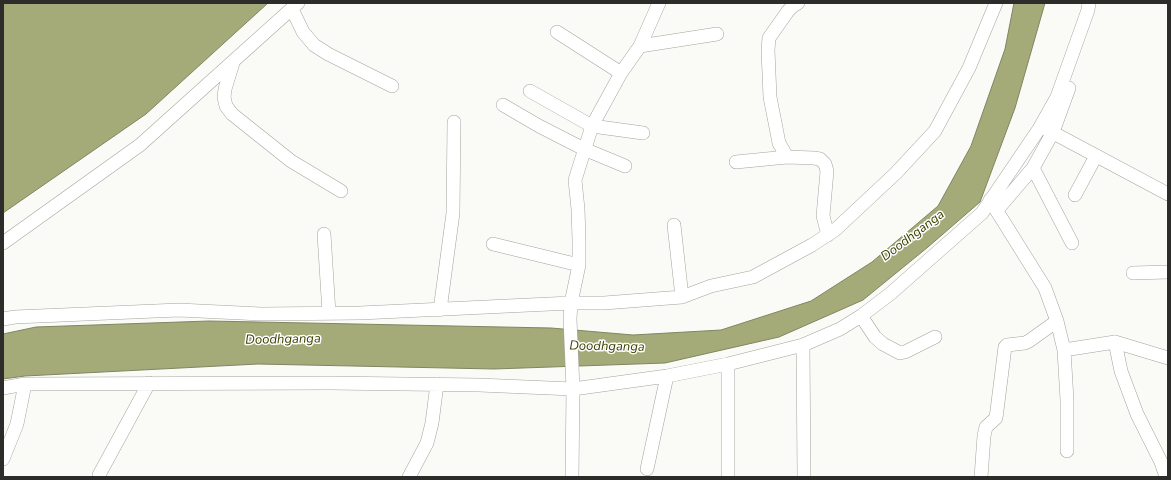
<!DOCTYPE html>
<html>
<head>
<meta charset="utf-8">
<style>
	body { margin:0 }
	#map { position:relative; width:1171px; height:480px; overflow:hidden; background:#fafbf6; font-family:"Nunito Sans",sans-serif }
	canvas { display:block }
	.frame { position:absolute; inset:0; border:4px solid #2c2d2b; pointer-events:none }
</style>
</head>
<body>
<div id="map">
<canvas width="1171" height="480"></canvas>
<div class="frame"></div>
</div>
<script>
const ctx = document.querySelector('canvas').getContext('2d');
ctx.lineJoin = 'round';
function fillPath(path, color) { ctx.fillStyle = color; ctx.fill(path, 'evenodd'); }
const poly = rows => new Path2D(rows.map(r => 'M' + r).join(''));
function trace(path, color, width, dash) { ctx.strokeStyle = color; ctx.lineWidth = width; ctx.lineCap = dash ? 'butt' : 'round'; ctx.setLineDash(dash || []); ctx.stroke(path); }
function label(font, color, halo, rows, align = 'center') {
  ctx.font = font + ' "Nunito Sans",sans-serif'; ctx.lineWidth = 3; ctx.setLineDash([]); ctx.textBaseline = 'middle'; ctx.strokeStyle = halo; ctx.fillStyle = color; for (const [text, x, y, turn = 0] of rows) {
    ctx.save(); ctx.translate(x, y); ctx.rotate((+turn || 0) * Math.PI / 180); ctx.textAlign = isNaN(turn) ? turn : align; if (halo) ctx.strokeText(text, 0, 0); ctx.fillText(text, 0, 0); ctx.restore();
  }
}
const water = poly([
	[3,3,268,3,146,114,3,213,3,3],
	[1014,3,1045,3,1015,108,980,202,928,247,863,300,779,337,665,363,494,369,258,364,25,376,3,379,3,334,36,327,209,321,551,328,633,335,721,330,811,301,872,262,938,206,971,146,1005,49,1014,3]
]);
const minor = poly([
	[798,3,793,6,788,11,769,38,768,50,770,97,779,143,787,157,814,158,820,159,825,164,827,171,823,216,828,235],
	[292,9,303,32,314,45,328,54,392,86],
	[557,32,621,73],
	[640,46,717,34],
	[233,63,225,89,224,97,226,106,232,114,291,161,341,191],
	[1069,88,1053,132,1033,168,1072,243],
	[530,91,592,126,643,133],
	[503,105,539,126,584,149,625,166],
	[1046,129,1168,194],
	[736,162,787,157],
	[1075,195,1096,156],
	[990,200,1045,288,1057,321,1064,350,1067,400,1067,451],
	[997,210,1033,168],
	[674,225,682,297],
	[324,234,329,313],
	[3,243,140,145,298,3],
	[493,244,579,265],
	[1133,273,1168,272],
	[440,310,453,213,454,122],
	[861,316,875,337,883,344,900,353,905,352,935,337],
	[3,319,15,317,179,310,261,314,360,313,571,303,604,303,682,297,711,286,753,277,812,245,835,230,896,173,935,131,969,68,996,3],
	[1115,342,1121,371,1137,414,1161,462,1166,477],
	[803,345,804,477],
	[1064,350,1115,342,1168,358],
	[3,388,25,384,330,383,479,385,573,389,667,376,728,364,803,345,840,329,861,316,890,294,982,213,1039,129,1057,97,1088,10,1089,3],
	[3,459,17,424,25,384],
	[647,469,667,376],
	[99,475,149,383],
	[409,477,427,443,432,423,437,384],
	[572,477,573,389,570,319,571,303,579,265,579,240,578,209,575,180,592,126,621,73,640,46,659,3],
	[728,477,728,364],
	[981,477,984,436,986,427,996,418,1005,347,1007,345,1025,343,1029,341,1057,321]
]);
const waterNames = [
	["Doodhganga",913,236,-37],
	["Doodhganga",283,340,-1],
	["Doodhganga",607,347,1]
];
fillPath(water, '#a4ab78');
trace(water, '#808561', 1);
trace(minor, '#a3a49f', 14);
trace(minor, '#fff', 13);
label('italic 13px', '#3d4202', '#fff', waterNames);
</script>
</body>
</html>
